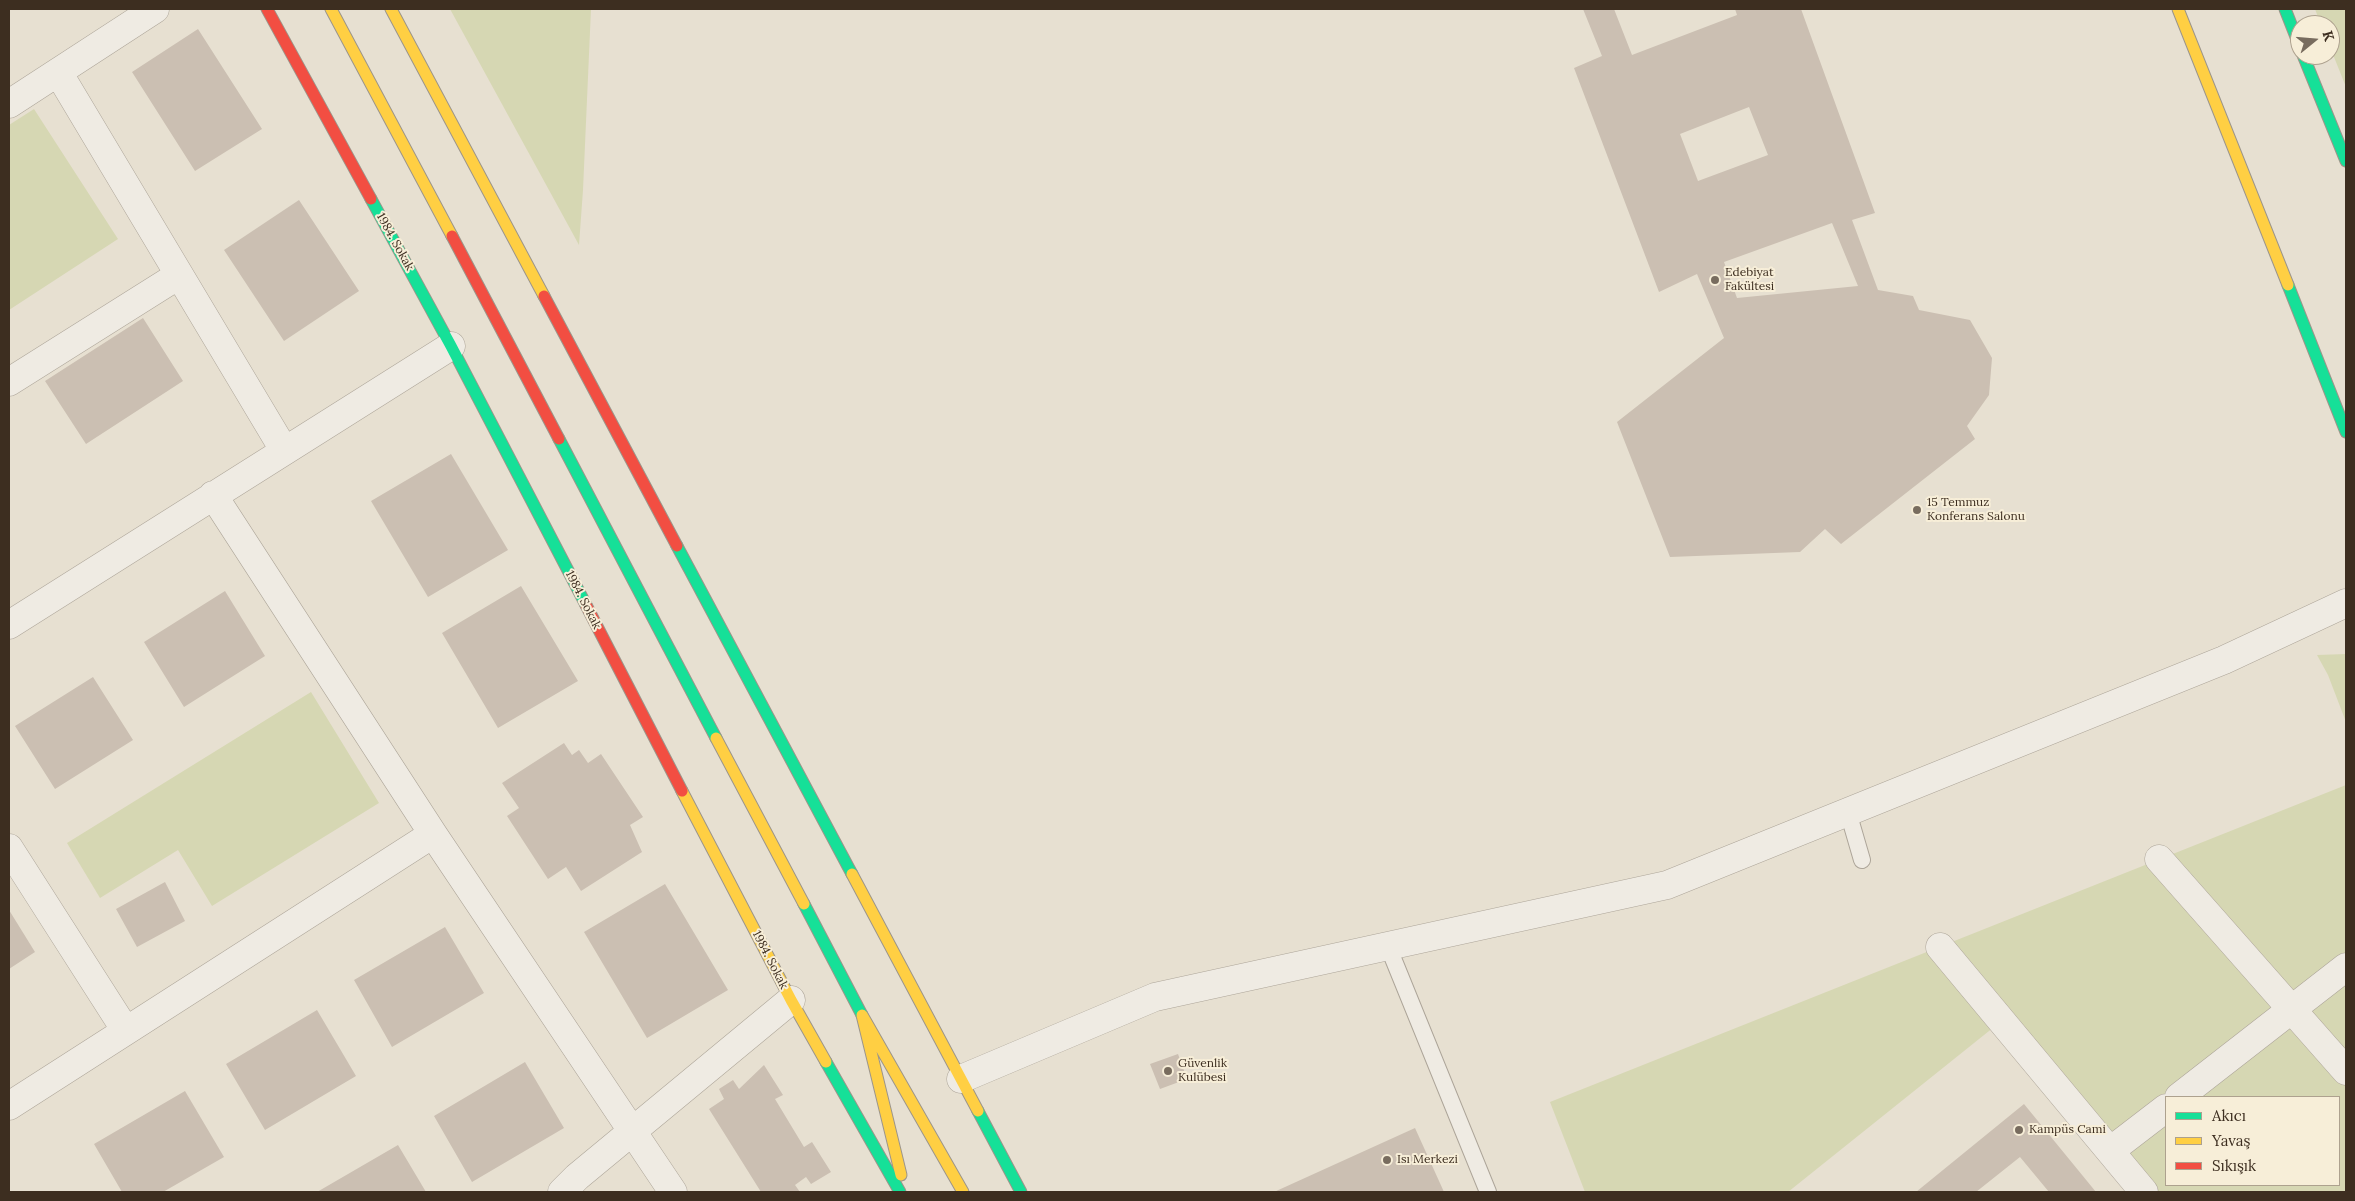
<!DOCTYPE html>
<html>
<head>
<meta charset="utf-8">
<style>
	body { margin:0 }
	#map { position:relative; width:2355px; height:1201px; overflow:hidden; background:#e7e0d1; font-family:Lora,serif }
	canvas { display:block }
	.frame { position:absolute; inset:0; border:10px solid #3d2e20; pointer-events:none }
	.legend { position:absolute; left:2165px; top:1096px; width:175px; height:90px; box-sizing:border-box; background:#f7eed8; border:1px solid #ada18e; margin:0; padding:6px 9px; list-style:none; font-size:15px; color:#3d2e20 }
	.legend li { display:flex; align-items:center; gap:10px; height:25px }
	.legend b { width:25px; border:1px solid #ada18e }
	.north { position:absolute; left:2290px; top:15px; width:50px; height:50px; box-sizing:border-box; background:#f7eed8; border:1px solid #ada18e; border-radius:50%; rotate:73deg; font-size:14px; font-weight:700; line-height:20px; text-align:center; color:#3d2e20 }
	.north::after { content:''; display:block; margin:auto; width:18px; height:22px; background:#786c5e; clip-path:polygon(50% 0,100% 100%,50% 72%,0 100%) }
</style>
</head>
<body>
<div id="map">
<canvas width="2355" height="1201"></canvas>
<div class="frame"></div>
<ul class="legend">
<li><b style="height:6px;background:#16e098"></b>Akıcı</li>
<li><b style="height:6px;background:#ffcf43"></b>Yavaş</li>
<li><b style="height:6px;background:#f24e42"></b>Sıkışık</li>
</ul>
<div class="north">K</div>
</div>
<script>
const ctx = document.querySelector('canvas').getContext('2d');
ctx.lineJoin = 'round';
function fillPath(path, color) { ctx.fillStyle = color; ctx.fill(path, 'evenodd'); }
const poly = rows => new Path2D(rows.map(r => 'M' + r).join(''));
function trace(path, color, width, dash) { ctx.strokeStyle = color; ctx.lineWidth = width; ctx.lineCap = dash ? 'butt' : 'round'; ctx.setLineDash(dash || []); ctx.stroke(path); }
function label(font, color, halo, rows, align = 'center') {
  ctx.font = font + ' Lora,serif'; ctx.lineWidth = 4; ctx.setLineDash([]); ctx.textBaseline = 'middle'; ctx.strokeStyle = halo; ctx.fillStyle = color; for (const [text, x, y, turn = 0] of rows) {
    ctx.save(); ctx.translate(x, y); ctx.rotate((+turn || 0) * Math.PI / 180); ctx.textAlign = isNaN(turn) ? turn : align; if (halo) ctx.strokeText(text, 0, 0); ctx.fillText(text, 0, 0); ctx.restore();
  }
}
const green = poly([
	[450,9,591,9,583,190,579,245],
	[2315,9,2346,9,2346,87,2330,47,2330,25,2321,25],
	[34,109,118,239,9,310,9,125],
	[2346,654,2346,722,2328,675,2317,655],
	[311,692,379,803,212,906,178,850,100,898,67,843],
	[2346,785,2346,1192,2149,1192,2004,1019,1788,1192,1585,1192,1550,1102],
	[2166,1097,2339,1097,2339,1185,2166,1185]
]);
const building = poly([
	[1583,9,1614,9,1632,55,1737,15,1735,9,1801,9,1875,213,1852,220,1878,290,1913,296,1919,310,1970,320,1992,358,1989,395,1967,426,1975,439,1841,544,1825,529,1800,552,1670,557,1617,422,1724,338,1697,274,1659,292,1574,68,1602,56],
	[1749,107,1768,155,1698,181,1680,134],
	[1832,223,1858,286,1737,298,1724,262],
	[198,29,262,129,195,171,132,72],
	[299,200,359,291,284,341,224,250],
	[143,318,183,381,86,444,45,381],
	[451,454,508,550,428,597,371,501],
	[521,586,578,681,498,728,442,633],
	[225,591,265,656,184,707,144,642],
	[93,677,133,740,55,789,15,726],
	[564,743,572,755,579,750,588,763,601,754,643,817,630,825,642,852,581,891,566,867,548,879,507,816,519,808,502,783],
	[165,882,185,921,137,947,116,909],
	[665,884,728,990,647,1038,584,932],
	[9,910,35,952,9,969],
	[445,927,484,993,392,1047,354,980],
	[317,1010,356,1076,265,1130,226,1064],
	[1178,1054,1187,1079,1160,1089,1150,1064],
	[525,1062,564,1128,472,1182,434,1116],
	[764,1065,783,1095,775,1099,804,1147,812,1142,831,1172,811,1184,806,1177,795,1185,800,1192,761,1192,709,1109,724,1099,719,1089,733,1080,739,1089],
	[185,1091,224,1157,163,1192,122,1192,94,1144],
	[2024,1104,2096,1192,2049,1192,2020,1157,1976,1192,1916,1192],
	[1415,1128,1444,1192,1274,1192],
	[398,1145,426,1192,317,1192]
]);
const lane = poly([
	[1848,812,1862,860],
	[1388,946,1488,1192]
]);
const street = poly([
	[58,72,284,450],
	[9,104,155,9],
	[9,382,179,275],
	[213,495,433,834,673,1192],
	[9,625,451,346],
	[9,848,126,1031],
	[2159,859,2346,1071],
	[1940,947,2144,1192],
	[961,1079,1155,997,1667,885,2224,660,2346,603],
	[2179,1097,2346,967],
	[9,1106,433,834],
	[2110,1151,2166,1108],
	[562,1192,577,1177,791,1000]
]);
const fast = poly([
	[2285,9,2300,47],
	[2303,55,2346,161],
	[371,199,451,346,586,605],
	[2288,285,2346,432],
	[559,439,716,738],
	[677,546,852,874],
	[804,904,862,1015],
	[826,1062,900,1192],
	[978,1111,1021,1192]
]);
const slow = poly([
	[331,9,452,236],
	[391,9,544,296],
	[2178,9,2288,285],
	[716,738,804,904],
	[682,791,791,1000,826,1062],
	[852,874,978,1111],
	[901,1175,862,1015,963,1192]
]);
const jam = poly([
	[267,9,371,199],
	[452,236,559,439],
	[544,296,677,546],
	[586,605,682,791]
]);
const markers = [
	[1715,280,5,"#786c5e"],
	[1917,510,5,"#786c5e"],
	[1168,1071,5,"#786c5e"],
	[2019,1130,5,"#786c5e"],
	[1387,1160,5,"#786c5e"]
];
const streetNames = [
	["1984. Sokak",395,242,61],
	["1984. Sokak",583,600,63],
	["1984. Sokak",770,960,63]
];
const poiNames = [
	["Edebiyat",1725,273],
	["Fakültesi",1725,287],
	["15 Temmuz",1927,503],
	["Konferans Salonu",1927,517],
	["Güvenlik",1178,1064],
	["Kulübesi",1178,1078],
	["Kampüs Cami",2029,1130],
	["Isı Merkezi",1397,1160]
];
fillPath(green, '#d6d7b3');
fillPath(building, '#cbbfb2');
trace(lane, '#ada599', 18);
trace(street, '#ada599', 29);
trace(fast, '#9c958a', 13);
trace(slow, '#9c958a', 13);
trace(jam, '#9c958a', 13);
trace(lane, '#efebe3', 16);
trace(street, '#efebe3', 28);
trace(fast, '#16e098', 11);
trace(slow, '#ffcf43', 11);
trace(jam, '#f24e42', 11);
for (const [x, y, r, color] of markers) { const dot = new Path2D(); dot.arc(x, y, r, 0, 2 * Math.PI); ctx.fillStyle = color; ctx.fill(dot); trace(dot, '#f7eed8', 2); }
label('12px', '#3d2e20', '#f7eed8', streetNames);
label('12px', '#3d2e20', '#f7eed8', poiNames, 'left');
</script>
</body>
</html>
